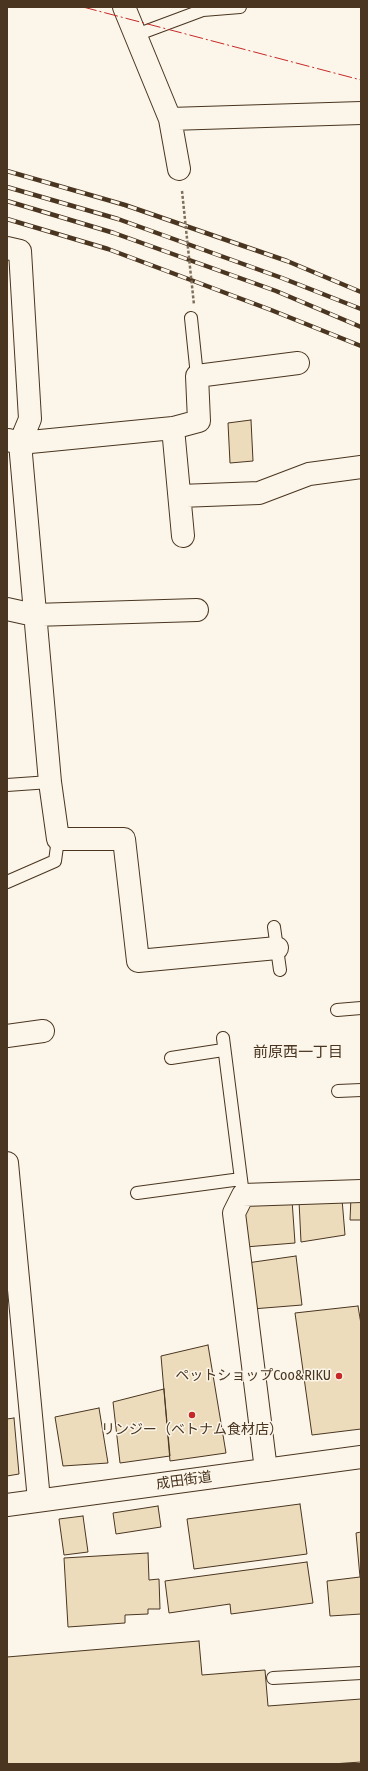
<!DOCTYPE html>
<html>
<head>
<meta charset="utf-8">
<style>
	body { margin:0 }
	#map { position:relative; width:368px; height:1771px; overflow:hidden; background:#fbf6e9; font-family:"Fira Sans Condensed",sans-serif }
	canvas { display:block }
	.frame { position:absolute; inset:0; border:8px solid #4a3520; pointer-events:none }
</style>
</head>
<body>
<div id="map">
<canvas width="368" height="1771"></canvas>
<div class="frame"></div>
</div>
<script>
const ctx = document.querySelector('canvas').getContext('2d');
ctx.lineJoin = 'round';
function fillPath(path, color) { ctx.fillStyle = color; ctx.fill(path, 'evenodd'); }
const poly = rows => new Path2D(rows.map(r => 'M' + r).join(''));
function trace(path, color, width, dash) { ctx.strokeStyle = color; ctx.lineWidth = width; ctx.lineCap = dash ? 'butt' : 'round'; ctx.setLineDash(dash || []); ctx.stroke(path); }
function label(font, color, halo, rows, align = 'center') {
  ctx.font = font + ' "Fira Sans Condensed","Noto Sans JP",sans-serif'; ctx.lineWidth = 3; ctx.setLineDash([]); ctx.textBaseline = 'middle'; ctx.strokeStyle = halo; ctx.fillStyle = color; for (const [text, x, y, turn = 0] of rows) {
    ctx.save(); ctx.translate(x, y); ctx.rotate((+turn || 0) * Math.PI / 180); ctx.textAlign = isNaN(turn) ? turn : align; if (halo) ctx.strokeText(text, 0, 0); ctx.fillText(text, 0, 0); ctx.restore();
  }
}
const building = poly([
	[251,420,253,461,230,463,228,423,251,420],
	[351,1197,361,1197,361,1220,350,1220,351,1197],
	[342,1199,345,1235,301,1242,299,1201,342,1199],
	[292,1200,295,1243,245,1247,237,1207,292,1200],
	[296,1256,302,1305,252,1309,247,1263,296,1256],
	[358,1306,361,1324,361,1429,312,1435,295,1313,358,1306],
	[208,1345,226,1453,170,1461,161,1356,208,1345],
	[164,1389,170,1456,120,1463,113,1402,164,1389],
	[99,1408,108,1463,63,1466,55,1417,99,1408],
	[14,1418,19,1474,7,1476,7,1419,14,1418],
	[300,1504,307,1554,194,1569,187,1519,300,1504],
	[158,1506,161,1527,116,1534,113,1513,158,1506],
	[83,1516,88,1552,64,1555,59,1519,83,1516],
	[361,1532,361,1614,330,1616,327,1581,360,1577,356,1533,361,1532],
	[148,1553,149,1580,159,1579,160,1609,148,1609,148,1614,125,1615,125,1623,68,1627,64,1558,148,1553],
	[307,1562,313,1603,231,1614,230,1604,169,1613,165,1581,307,1562],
	[199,1641,202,1675,265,1670,268,1706,361,1699,361,1762,332,1764,7,1764,7,1657,199,1641]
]);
const lane = poly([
	[136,35,203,10,240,7],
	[191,318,197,376],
	[7,785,50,782],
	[7,882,55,861,58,839],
	[274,927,280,970],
	[337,1010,361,1008],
	[223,1038,243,1195],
	[171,1058,223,1050],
	[338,1091,361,1090],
	[137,1193,241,1179],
	[273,1678,361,1673]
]);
const street = poly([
	[124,7,170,119,179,169],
	[170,119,361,113],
	[7,248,20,251,30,419,20,443,50,782,58,839,124,839,138,961,277,948],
	[173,428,183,536],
	[8,440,20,443,173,428,199,421,197,376,298,363],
	[180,496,259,493,309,474,361,467],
	[7,609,34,615,197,610],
	[7,1036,43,1031],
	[7,1163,39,1500],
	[266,1470,234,1213,243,1195,361,1191]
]);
const highway = poly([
	[7,1505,361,1457]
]);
const rail = poly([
	[7,171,125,205,287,261,361,292],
	[7,187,118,219,282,278,361,309],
	[7,201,114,233,276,291,361,327],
	[7,219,108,249,271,310,361,346]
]);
const pathBridge = poly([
	[182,191,194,305]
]);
const power = poly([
	[83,7,361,80]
]);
const markers = [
	[339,1376,4,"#c62828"],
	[192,1415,4,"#c62828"]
];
const poiNames = [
	["ペットショップCoo&RIKU",331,1376],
	["リンジー（ベトナム食材店）",192,1430,"center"]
];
const streetNames = [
	["成田街道",184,1481,-8]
];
const neighbourhoodNames = [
	["前原西一丁目",298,1053]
];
fillPath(building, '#ecdcbc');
trace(building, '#4a3520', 1);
trace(lane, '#4a3520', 14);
trace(street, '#4a3520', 24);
trace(highway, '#4a3520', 24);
trace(lane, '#fbf6e9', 12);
trace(street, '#fbf6e9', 22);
trace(highway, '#fbf6e9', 22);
trace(rail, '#4a3520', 4.5);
trace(rail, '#fbf6e9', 3, [9]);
trace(pathBridge, '#7f6f5c', 2.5, [3, 2]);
trace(power, '#c62828', 1, [14, 3, 2, 3]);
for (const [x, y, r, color] of markers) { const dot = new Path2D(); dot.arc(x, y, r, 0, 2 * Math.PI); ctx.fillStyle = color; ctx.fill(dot); trace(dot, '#fbf6e9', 1.5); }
label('14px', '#4a3520', '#fbf6e9', poiNames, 'right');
label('14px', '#4a3520', '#fbf6e9', streetNames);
label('15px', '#4a3520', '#fbf6e9', neighbourhoodNames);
</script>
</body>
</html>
